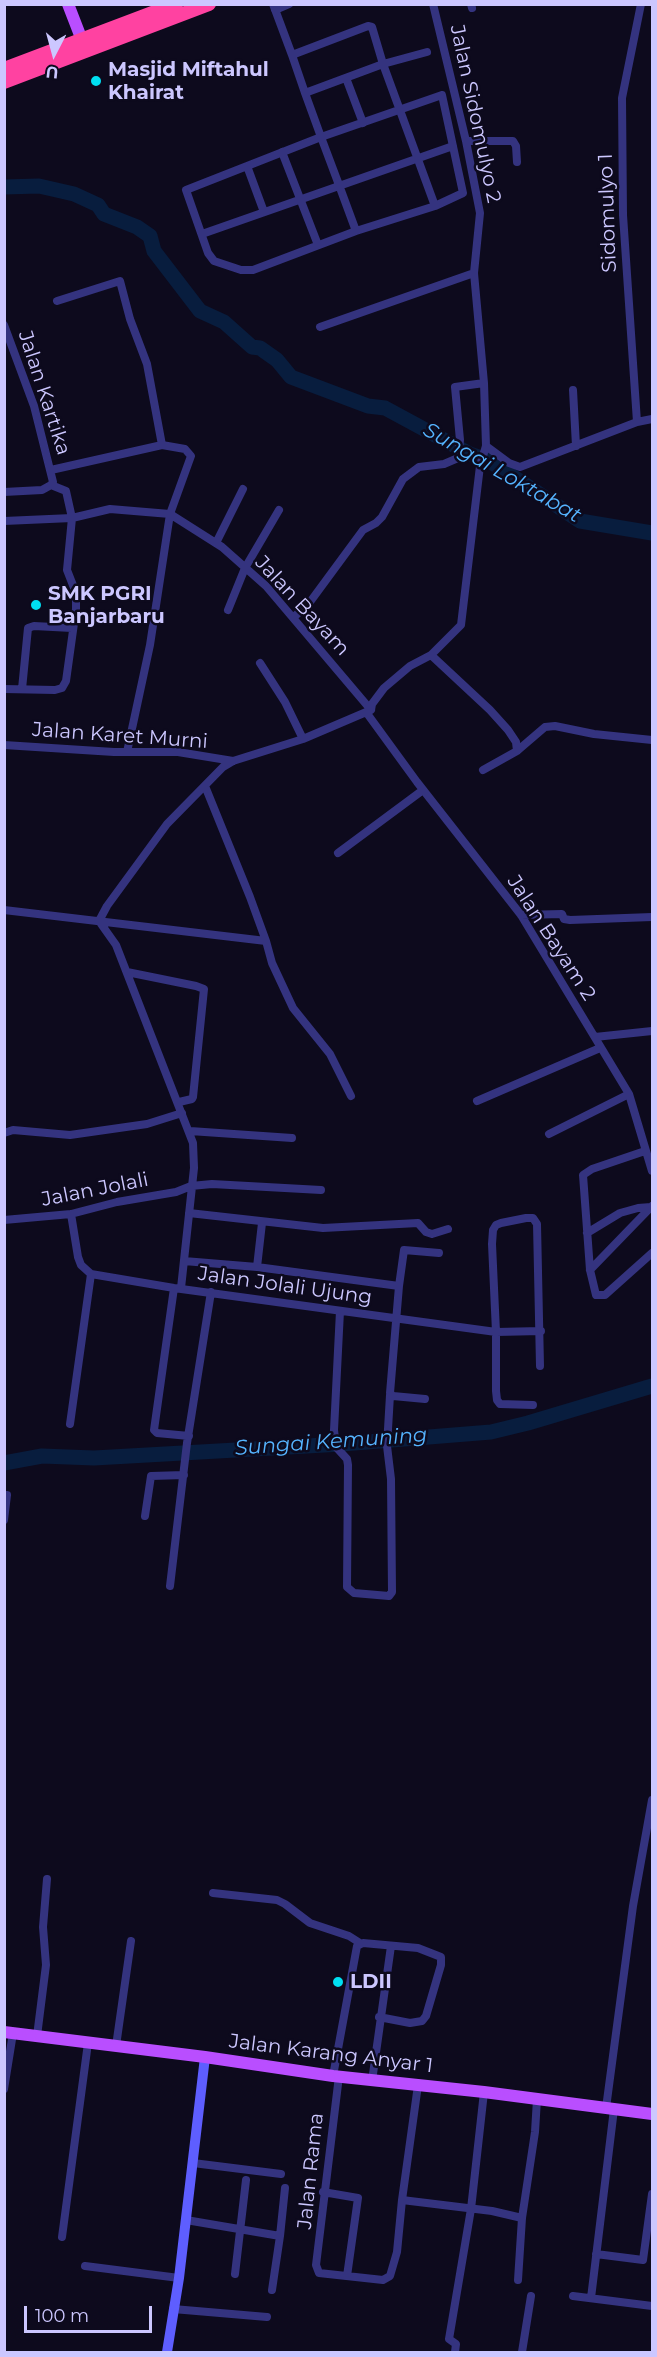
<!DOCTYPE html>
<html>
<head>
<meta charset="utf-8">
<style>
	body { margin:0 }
	#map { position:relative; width:657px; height:2357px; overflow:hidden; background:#0d0a1d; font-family:Montserrat,sans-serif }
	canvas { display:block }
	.frame { position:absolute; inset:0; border:6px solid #ccc7ff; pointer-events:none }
	.north { position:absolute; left:24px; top:24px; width:60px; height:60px; -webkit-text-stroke:4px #0d0a1d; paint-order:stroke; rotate:186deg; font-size:16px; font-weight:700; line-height:24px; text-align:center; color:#ccc7ff }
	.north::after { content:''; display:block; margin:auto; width:21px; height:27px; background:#ccc7ff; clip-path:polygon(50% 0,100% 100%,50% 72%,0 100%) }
	.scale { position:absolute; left:24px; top:2306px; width:128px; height:27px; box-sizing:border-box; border:3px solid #ccc7ff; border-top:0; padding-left:8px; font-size:18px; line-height:21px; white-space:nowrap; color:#ccc7ff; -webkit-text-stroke:4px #0d0a1d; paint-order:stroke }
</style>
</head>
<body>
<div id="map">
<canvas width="657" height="2357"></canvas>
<div class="frame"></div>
<div class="north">U</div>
<div class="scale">100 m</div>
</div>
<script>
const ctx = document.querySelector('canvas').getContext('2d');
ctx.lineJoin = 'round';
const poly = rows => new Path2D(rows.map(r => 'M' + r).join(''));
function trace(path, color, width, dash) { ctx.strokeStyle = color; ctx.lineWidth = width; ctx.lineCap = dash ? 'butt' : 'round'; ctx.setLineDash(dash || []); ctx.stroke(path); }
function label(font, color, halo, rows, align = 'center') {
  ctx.font = font + ' Montserrat,sans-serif'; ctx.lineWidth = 5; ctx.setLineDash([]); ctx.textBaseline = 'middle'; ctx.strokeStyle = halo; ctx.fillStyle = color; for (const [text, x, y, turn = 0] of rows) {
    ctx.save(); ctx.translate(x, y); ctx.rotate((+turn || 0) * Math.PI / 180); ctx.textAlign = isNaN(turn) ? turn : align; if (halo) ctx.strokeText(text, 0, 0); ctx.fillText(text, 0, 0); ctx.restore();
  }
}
const river = poly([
	[4,187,39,186,74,194,98,205,104,214,137,227,150,236,154,251,200,311,224,322,252,347,260,348,277,360,291,377,368,406,385,408,470,454,488,460,580,521,652,533],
	[4,1463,42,1456,94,1458,342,1444,491,1432,528,1423,652,1386]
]);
const street = poly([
	[273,4,292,55,305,93,321,137,339,185,356,231,435,206,463,193,442,95,321,137,186,190,208,253,214,261,241,270,253,270,356,231],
	[471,4,472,8],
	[275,10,289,4],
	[292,55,368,26,372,27,383,64,435,206],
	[346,78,363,123],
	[305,93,383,64,427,52],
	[466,141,513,141,516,146,517,162],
	[282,152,318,245],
	[247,166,264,212],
	[202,234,453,146],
	[57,301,120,281,130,319,147,364,162,445],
	[4,325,34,406,53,482,51,485,42,490,4,492],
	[320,327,474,273],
	[573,390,576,446],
	[637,422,623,215,622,98,641,4],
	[486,446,509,463,520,467,637,422,652,419],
	[51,470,162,445,185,449,191,456,170,514,150,645,127,752],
	[4,521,72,518,110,509,170,514,222,547,266,586,371,710],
	[216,543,243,489],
	[228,610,245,568,279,510],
	[294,617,310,602,363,530,376,523,382,517,403,479,419,467,444,464,458,458,460,440,455,387,484,383],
	[431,655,490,710,508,730,516,742,517,751],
	[260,663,285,702,303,739],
	[4,689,55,690,62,688,66,681,76,609,76,593,67,570,72,518,66,491,51,485],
	[22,689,28,628,34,626,72,628],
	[366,712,417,782,521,915,629,1094,652,1171],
	[4,745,114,752,178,752,233,761],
	[483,770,517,751,545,727,555,726,594,734,652,740],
	[205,786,250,897,266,941],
	[338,853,423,790],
	[4,910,266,941,272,963,293,1008,330,1054,351,1096],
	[521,915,562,914,564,919,570,920,652,917],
	[99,921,107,906,167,824,223,767,233,761,303,739,371,710,372,704,384,688,410,666,431,655,461,625,480,466,486,446,484,383,474,273,480,213,466,141,433,4],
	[99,921,116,945,193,1143,194,1168,181,1288],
	[127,972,196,986,204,989,193,1097,192,1099,179,1102],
	[595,1037,652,1031],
	[477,1101,600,1048],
	[190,1131,292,1138],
	[4,1133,13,1130,70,1135,147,1124,182,1113],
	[549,1134,629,1094],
	[645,1151,592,1169,583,1175,590,1270,596,1295,605,1295,652,1253],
	[189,1213,323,1228,418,1223,426,1232,432,1234,448,1229],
	[71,1214,78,1257,81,1265,91,1274,174,1288,496,1332,541,1331],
	[4,1220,71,1214,117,1202,176,1192,191,1186,212,1184,321,1190],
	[587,1233,620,1213,638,1208,651,1207],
	[184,1261,257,1267,399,1286,390,1393,393,1396,425,1399],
	[257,1267,262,1223],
	[590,1270,652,1206],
	[399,1286,404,1250,439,1253],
	[174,1288,154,1430,157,1433,189,1436],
	[340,1311,334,1430,336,1447,347,1459,348,1465,347,1587,354,1593,389,1596,392,1592,391,1479,387,1446,390,1395],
	[533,1405,500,1404,497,1400,496,1391,496,1332,492,1244,493,1230,496,1225,501,1223,526,1218,533,1218,537,1224,540,1366],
	[70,1424,91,1274],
	[145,1516,151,1476,184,1475],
	[4,1520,7,1495],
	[170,1586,187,1443,211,1292],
	[213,1893,277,1900,285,1904,310,1923,349,1936,360,1943],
	[37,2036,46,1965,43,1927,47,1879],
	[116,2046,131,1941],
	[333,2076,357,1946,363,1943,418,1948,441,1957,441,1965,426,2016,422,2021,410,2023,379,2017],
	[339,2076,316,2265,319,2273,383,2280,390,2276,397,2252,402,2200,418,2085],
	[372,2081,391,1946],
	[4,2089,13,2033],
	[606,2108,633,1906,652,1800],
	[193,2163,281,2174],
	[323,2192,358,2198,347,2276],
	[402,2200,492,2211,522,2218,518,2280],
	[522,2218,535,2132,537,2099],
	[186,2220,280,2236,272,2290],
	[280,2236,285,2188],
	[62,2237,88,2043],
	[596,2254,643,2260,652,2194],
	[85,2266,179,2278],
	[235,2274,246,2180],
	[573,2296,652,2306],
	[591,2298,614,2109],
	[173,2309,267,2317],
	[455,2352,456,2344,449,2339,471,2209,484,2092],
	[522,2352,531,2296]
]);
const secondary = poly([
	[167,2352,179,2278,205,2057]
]);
const primary = poly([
	[68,4,85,48],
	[4,2032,205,2057,333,2076,484,2092,652,2114]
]);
const highway = poly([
	[4,69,176,4],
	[4,82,209,4]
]);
const markers = [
	[96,81,6,"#00dff2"],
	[36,605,6,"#00dff2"],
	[338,1982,6,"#00dff2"]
];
const poiNames = [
	["Masjid Miftahul",108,70],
	["Khairat",108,93],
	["SMK PGRI",48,594],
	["Banjarbaru",48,617],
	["LDII",350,1982]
];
const streetNames = [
	["Jalan Sidomulyo 2",475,114,78],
	["Sidomulyo 1",608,213,-92],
	["Jalan Kartika",44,393,72],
	["Jalan Bayam",302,606,47],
	["Jalan Karet Murni",120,736,4],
	["Jalan Bayam 2",551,938,57],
	["Jalan Jolali",95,1190,-11],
	["Jalan Jolali Ujung",285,1286,8],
	["Jalan Karang Anyar 1",331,2054,7],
	["Jalan Rama",311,2171,-84]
];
const waterNames = [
	["Sungai Loktabat",502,473,30],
	["Sungai Kemuning",331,1442,-4]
];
trace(river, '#081d3e', 15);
trace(street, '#34337f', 8);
trace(secondary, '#5e5eff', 10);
trace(primary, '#b94eff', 12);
trace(highway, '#ff42a1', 14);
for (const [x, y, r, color] of markers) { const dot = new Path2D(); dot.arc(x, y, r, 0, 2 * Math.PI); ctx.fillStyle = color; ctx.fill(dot); trace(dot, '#0d0a1d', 2); }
label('bold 20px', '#ccc7ff', '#0d0a1d', poiNames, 'left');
label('20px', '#ccc7ff', '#0d0a1d', streetNames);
label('italic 21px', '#55b4ff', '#0d0a1d', waterNames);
</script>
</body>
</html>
